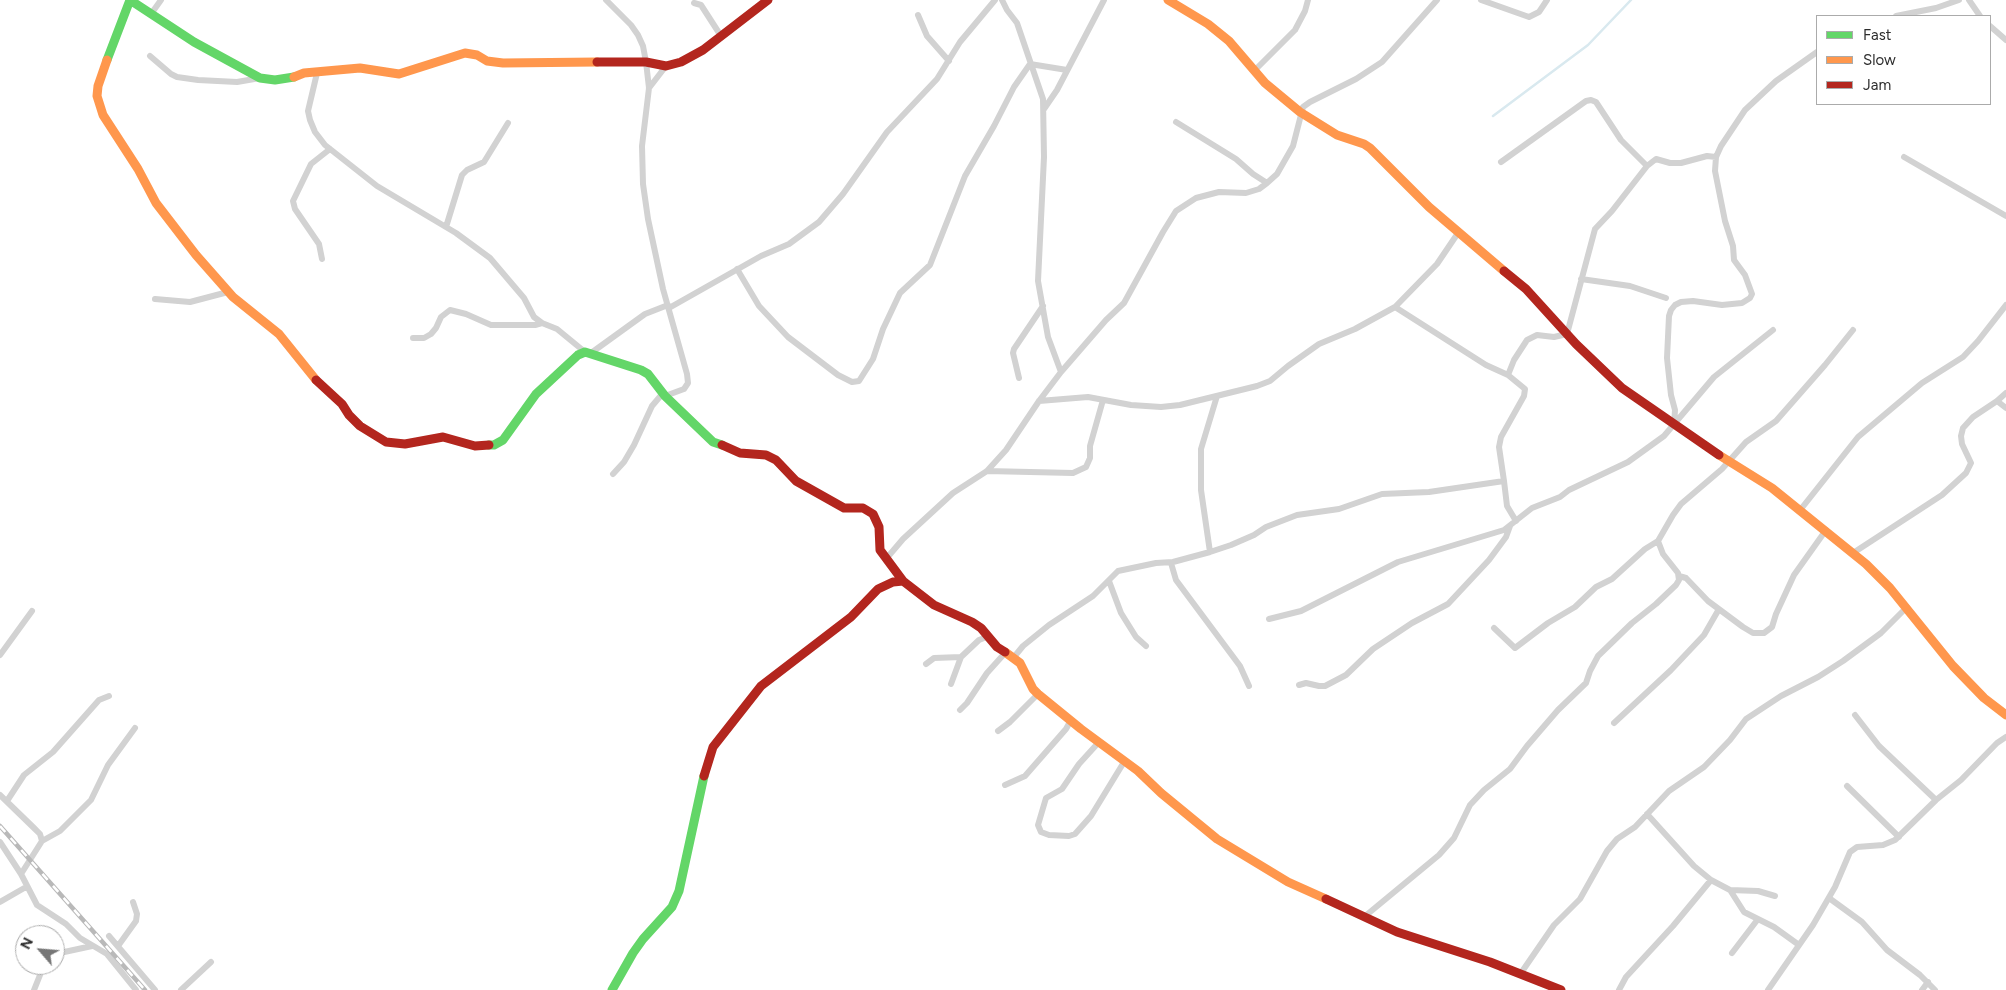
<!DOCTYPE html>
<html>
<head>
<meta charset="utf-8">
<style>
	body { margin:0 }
	#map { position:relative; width:2006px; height:990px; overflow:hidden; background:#fff; font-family:Figtree,sans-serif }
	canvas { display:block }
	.legend { position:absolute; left:1816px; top:15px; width:175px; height:90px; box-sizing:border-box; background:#fff; border:1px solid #ababab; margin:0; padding:6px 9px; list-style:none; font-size:15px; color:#2d2d2d }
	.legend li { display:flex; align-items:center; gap:10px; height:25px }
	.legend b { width:25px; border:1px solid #ababab }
	.north { position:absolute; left:15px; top:925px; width:50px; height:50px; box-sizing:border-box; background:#fff; border:1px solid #ababab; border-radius:50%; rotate:297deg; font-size:14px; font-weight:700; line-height:20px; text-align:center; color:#2d2d2d }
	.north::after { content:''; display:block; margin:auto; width:18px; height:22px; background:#767676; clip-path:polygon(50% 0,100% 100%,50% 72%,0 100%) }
</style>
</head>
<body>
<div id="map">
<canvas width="2006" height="990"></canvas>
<ul class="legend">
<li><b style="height:6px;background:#63d668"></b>Fast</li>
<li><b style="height:6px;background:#ff974d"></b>Slow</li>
<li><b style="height:6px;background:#b3261e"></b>Jam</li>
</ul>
<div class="north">N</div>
</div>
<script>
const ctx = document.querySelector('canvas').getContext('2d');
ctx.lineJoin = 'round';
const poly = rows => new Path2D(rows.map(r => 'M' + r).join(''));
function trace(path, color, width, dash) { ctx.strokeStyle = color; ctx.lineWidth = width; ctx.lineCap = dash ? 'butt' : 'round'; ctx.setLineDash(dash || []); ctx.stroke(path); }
const stream = poly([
	[1493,116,1588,45,1631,0]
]);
const street = poly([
	[606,0,631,25,638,35,643,46,646,62,649,88,642,146,643,184,648,219,663,289,687,374,688,383,684,389,665,396],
	[1002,0,1007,10,1017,23,1043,99,1044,157,1038,281,1048,337,1061,372],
	[1481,0,1529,17,1539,12,1547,0],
	[1969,0,1980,16],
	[694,3,701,5,721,36],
	[151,14,161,0],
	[918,15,927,36,949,61],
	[1896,16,1936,8,1959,0],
	[1990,26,2006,40],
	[150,56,171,74,177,77,198,80,237,82,260,78],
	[1030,64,1067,70],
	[1255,70,1295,30,1305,11,1308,0],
	[317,73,308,111,310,120,315,132,325,145,377,186,456,233,490,258,524,298,534,317,542,323,557,329,585,352],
	[649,88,666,66],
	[1044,109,1057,90,1104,0],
	[1176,122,1236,159,1253,174,1267,183],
	[1904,157,2006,216],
	[1501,162,1586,101,1591,100,1596,102,1621,140,1647,166],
	[446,227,462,175,467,170,484,162,508,123],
	[322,259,319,244,295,209,293,201,311,164,330,149],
	[737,269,759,306,788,337,838,375,852,382,859,381,873,359,883,329,900,293,930,265,965,176,994,126,1014,87,1030,64],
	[1581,279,1630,286,1666,298],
	[155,299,190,302,228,292],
	[1395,307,1486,365,1508,375,1514,360,1527,340,1537,335,1554,337,1567,334,1595,229,1612,211,1647,166,1656,159,1670,163,1681,163,1707,156,1716,157],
	[669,308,761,256,789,244,819,222,843,194,887,132,937,79,960,42,995,0],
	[413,338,424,338,431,334,436,328,441,317,450,310,466,314,491,325,535,325,542,323],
	[591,353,645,314,668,305],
	[1019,378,1013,353,1014,349,1043,306],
	[1039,401,1088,397,1131,405,1161,407,1180,405,1257,386,1270,381,1288,366,1319,344,1355,329,1395,307,1437,264,1458,233],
	[1997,401,2006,408],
	[1674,425,1675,410,1671,395,1667,358,1669,316,1671,310,1675,305,1681,302,1693,301,1722,305,1742,303,1750,298,1752,294,1745,275,1734,260,1733,246,1725,221,1715,171,1716,157,1721,146,1745,110,1776,81,1817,52],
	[987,471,1073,473,1086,467,1090,458,1090,446,1103,400],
	[613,474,624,462,634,445,652,406,663,393],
	[1504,481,1499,447,1501,437,1524,396,1525,389,1508,375],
	[1801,509,1858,437,1922,383,1963,357,1978,341,2006,305],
	[1210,552,1201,490,1201,449,1217,396],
	[1853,553,1942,495,1966,473,1971,463,1962,444,1961,436,1963,428,1973,417,1997,401,2006,393],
	[886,559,903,539,953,493,987,471,1006,450,1039,401,1061,372,1106,320,1124,303,1163,232,1176,211,1196,198,1219,192,1246,193,1259,189,1267,183,1277,174,1293,146,1303,107,1310,102,1356,79,1382,62,1437,0],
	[1171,563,1176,580,1240,666,1249,686],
	[1679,576,1686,578,1708,601,1743,627,1753,633,1764,633,1772,627,1776,614,1794,575,1826,530],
	[1109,581,1121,613,1136,637,1146,646],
	[1269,619,1301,611,1398,562,1504,530,1532,508,1560,497,1569,490,1628,462,1664,436,1714,377,1773,330],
	[1494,628,1515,648,1548,623,1575,607,1596,587,1612,579,1645,549,1658,541],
	[0,655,32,611],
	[1014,657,1023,646,1049,625,1093,596,1118,571,1156,563,1173,562,1210,552,1231,545,1254,535,1266,527,1297,515,1339,509,1382,494,1429,492,1504,481,1507,506,1516,521],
	[926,664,934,658,961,657,979,640,989,636],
	[951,684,961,657],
	[1299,685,1306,683,1319,686,1325,686,1346,675,1373,649,1412,623,1448,604,1489,560,1506,537,1510,526],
	[960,710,967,703,987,673,1005,653],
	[1855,715,1879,746,1936,800],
	[1614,723,1671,670,1704,635,1719,609],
	[998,731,1010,722,1038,694],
	[1099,742,1079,764,1062,789,1046,798,1038,825,1041,832,1049,835,1069,836,1075,834,1091,816,1124,762],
	[1005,785,1025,776,1066,729,1071,720],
	[1847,786,1899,837],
	[0,795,34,828,40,834,42,841,21,874],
	[7,801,24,775,53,752,99,700,109,696],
	[1647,814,1694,866,1711,880,1730,890,1744,912,1774,927,1799,945],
	[42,841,60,831,91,800,108,765,135,728],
	[0,842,21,874,37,905,66,924,80,938,107,954,136,990],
	[1730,890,1758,891,1775,896],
	[1829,898,1862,922,1887,950,1920,975,1935,990],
	[0,902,26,887],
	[1364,917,1439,855,1454,838,1470,805,1484,790,1510,769,1527,746,1558,710,1586,683,1590,671,1598,656,1632,623,1656,604,1676,585,1679,580,1678,573,1663,554,1658,541,1673,515,1681,504,1722,469,1746,442,1776,421,1825,365,1853,330],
	[109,936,155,990],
	[118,946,136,921,137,914,133,902],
	[1732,953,1758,919],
	[55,954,92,946],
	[1521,973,1554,925,1580,899,1607,851,1617,839,1635,827,1669,791,1704,767,1730,740,1746,719,1781,696,1818,677,1843,661,1881,633,1907,607],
	[34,990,44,965],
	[181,990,211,962],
	[1619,990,1626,977,1673,926,1711,880],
	[1768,990,1813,925,1835,887,1850,852,1857,847,1883,845,1895,840,1936,800,1961,780,1997,743,2006,737],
	[1922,990,1928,982]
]);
const fast = poly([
	[107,60,130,0,194,42,260,78,275,80,294,77],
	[489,445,494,445,503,440,536,394,578,355,585,352,641,370,648,374,665,396,713,442,722,445],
	[612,990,633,953,643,939,672,907,679,891,704,776]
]);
const slow = poly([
	[1168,0,1208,24,1229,41,1265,83,1300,112,1337,135,1364,144,1370,148,1429,207,1504,271],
	[107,60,98,86,97,96,103,115,138,169,156,203,196,255,233,297,279,334,316,380],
	[294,77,304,73,360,68,399,74,465,53,477,55,487,61,503,63,597,62],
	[1719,455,1772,488,1866,564,1890,588,1953,666,1984,698,2006,715],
	[1005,652,1020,663,1033,689,1038,694,1081,729,1138,771,1161,793,1217,839,1288,882,1326,899]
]);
const jam = poly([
	[597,62,646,62,666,66,681,62,703,50,768,0],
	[1504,271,1526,289,1576,344,1622,388,1719,455],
	[316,380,342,404,349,415,360,426,386,442,405,444,443,437,475,446,489,445],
	[722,445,740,453,766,455,776,460,796,481,844,508,863,508,873,514,879,527,880,550,903,581,934,605,972,622,981,628,997,647,1005,652],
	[704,776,713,747,761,686,851,617,878,589,893,582,903,581],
	[1326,899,1397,932,1490,962,1561,990]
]);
const rail = poly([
	[0,826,145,990]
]);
trace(stream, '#d9e9ef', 2.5);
trace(street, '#d2d2d2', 6);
trace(fast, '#63d668', 9);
trace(slow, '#ff974d', 9);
trace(jam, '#b3261e', 9);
trace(rail, '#b9b9b9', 4.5);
trace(rail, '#fff', 2.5, [8]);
</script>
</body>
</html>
